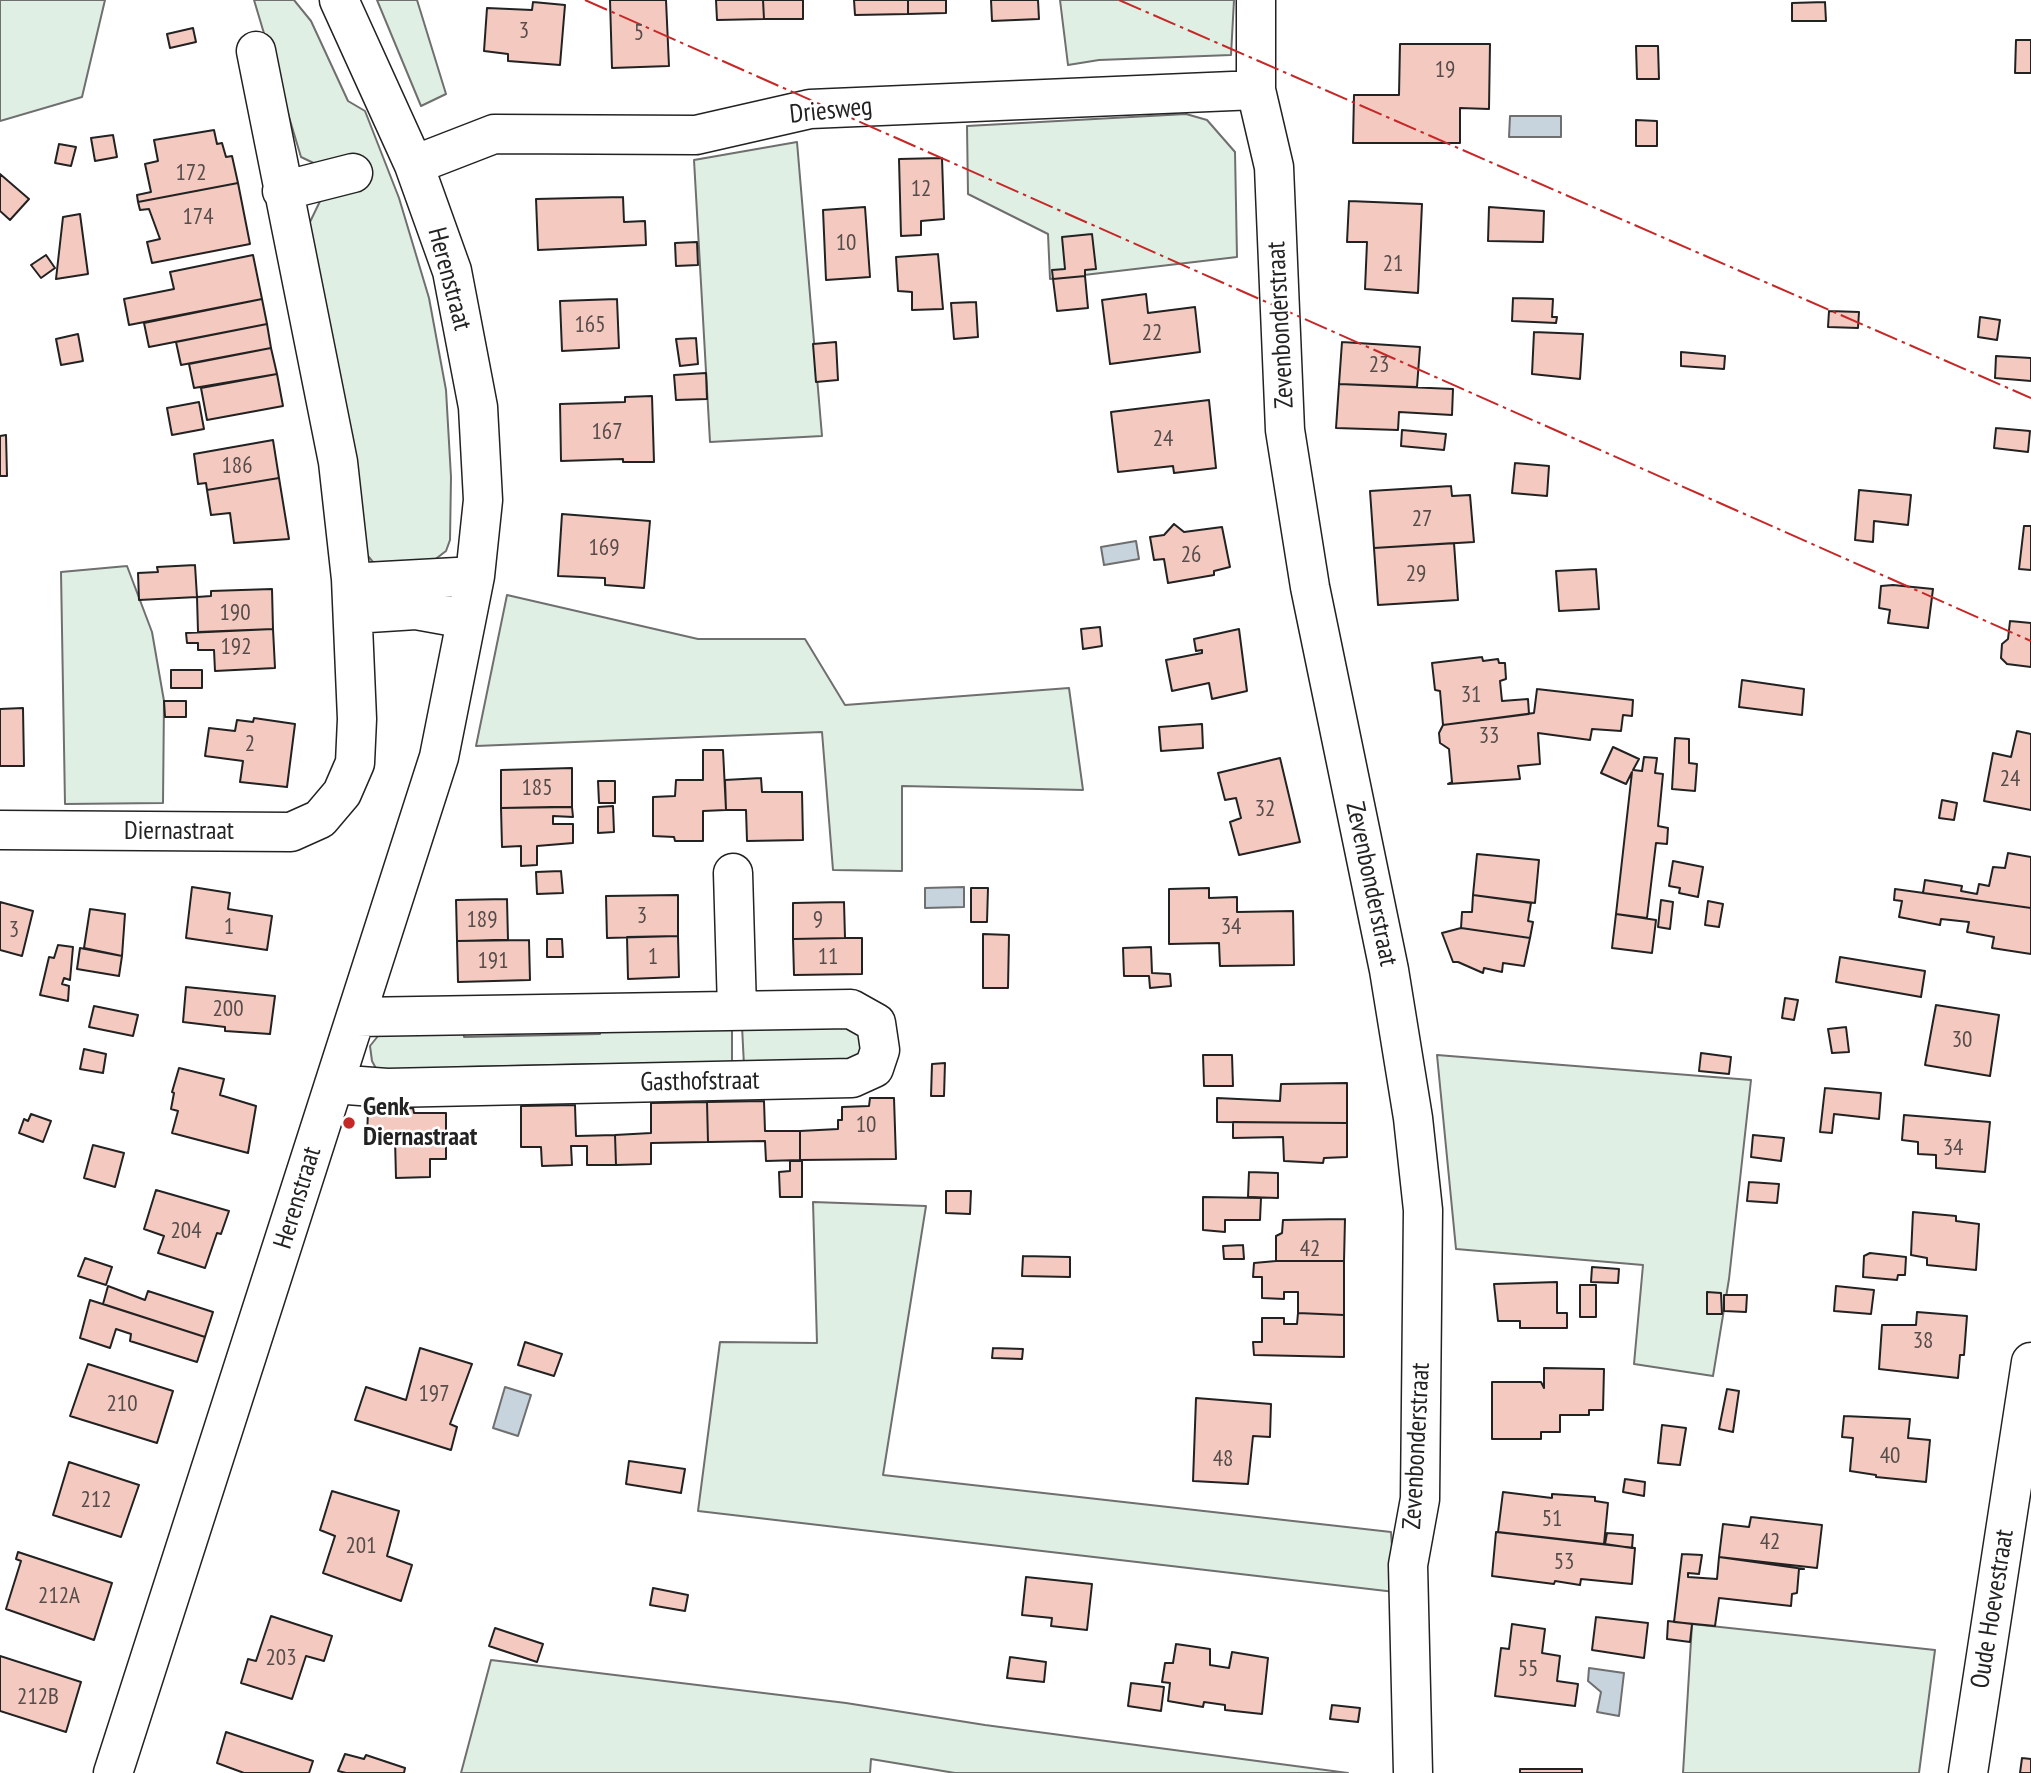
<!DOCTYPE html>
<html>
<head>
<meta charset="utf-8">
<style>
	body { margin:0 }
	canvas { display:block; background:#fff }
</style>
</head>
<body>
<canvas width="2031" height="1773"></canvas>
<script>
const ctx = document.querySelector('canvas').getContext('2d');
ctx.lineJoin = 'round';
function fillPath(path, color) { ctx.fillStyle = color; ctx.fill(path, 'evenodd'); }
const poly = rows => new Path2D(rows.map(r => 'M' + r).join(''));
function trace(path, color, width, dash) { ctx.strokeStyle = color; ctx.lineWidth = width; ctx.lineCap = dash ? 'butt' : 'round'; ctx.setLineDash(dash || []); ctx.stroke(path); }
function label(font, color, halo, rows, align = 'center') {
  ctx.font = font + ' "PT Sans Narrow",sans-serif'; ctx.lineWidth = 5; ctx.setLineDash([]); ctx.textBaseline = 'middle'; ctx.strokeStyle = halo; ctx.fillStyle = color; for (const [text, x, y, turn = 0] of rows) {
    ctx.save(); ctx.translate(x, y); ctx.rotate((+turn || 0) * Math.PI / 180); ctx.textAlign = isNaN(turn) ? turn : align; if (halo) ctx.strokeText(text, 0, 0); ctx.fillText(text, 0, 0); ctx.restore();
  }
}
const green = poly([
	[0,0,105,0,82,97,0,121,0,0],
	[254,0,294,0,311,21,348,101,365,111,399,198,429,298,446,390,451,477,450,540,446,551,433,561,388,568,373,562,362,549,308,226,324,193,322,167,301,157,254,0],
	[377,0,417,0,446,94,421,106,377,0],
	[1060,0,1234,0,1231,55,1099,60,1068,65,1060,0],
	[1186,114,1207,120,1235,152,1237,257,1050,279,1048,234,968,194,967,126,1186,114],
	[797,142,822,436,710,442,694,160,797,142],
	[127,566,152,632,164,701,163,803,65,804,61,572,127,566],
	[507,595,698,639,805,639,845,705,1069,688,1083,790,902,786,902,871,833,870,822,732,476,746,507,595],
	[845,1017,865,1033,856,1065,744,1066,742,1026,845,1017],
	[600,1022,732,1026,732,1066,600,1064,462,1067,379,1074,372,1061,370,1046,382,1031,463,1026,464,1037,600,1034,600,1022],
	[1437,1055,1751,1080,1729,1279,1713,1376,1634,1364,1643,1265,1456,1249,1437,1055],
	[813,1202,926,1206,883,1475,1391,1532,1395,1592,698,1511,720,1342,817,1343,813,1202],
	[1692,1624,1935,1650,1919,1773,1683,1773,1692,1624],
	[491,1660,846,1703,985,1725,1348,1773,955,1773,871,1759,870,1773,461,1773,491,1660]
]);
const water = poly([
	[1510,116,1561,116,1561,137,1509,137,1510,116],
	[1136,541,1139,559,1104,565,1101,547,1136,541],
	[964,887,964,907,925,908,925,888,964,887],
	[505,1387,531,1395,518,1436,493,1428,505,1387],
	[1589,1668,1624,1673,1619,1716,1597,1712,1601,1692,1588,1681,1589,1668]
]);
const building = poly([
	[610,0,666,0,669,66,612,68,610,0],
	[716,0,763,0,764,19,717,20,716,0],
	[763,0,803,0,803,19,764,19,763,0],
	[854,0,908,0,908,14,855,15,854,0],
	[908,0,946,0,946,13,908,14,908,0],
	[991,0,1038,0,1039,19,992,21,991,0],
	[533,2,565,5,560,65,508,61,508,54,484,51,487,8,532,10,533,2],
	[1825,2,1826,21,1792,21,1792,3,1825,2],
	[193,28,196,42,170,48,167,34,193,28],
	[2016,40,2031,40,2031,73,2015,73,2016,40],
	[1400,44,1490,44,1489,109,1460,108,1460,143,1353,143,1354,95,1399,95,1400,44],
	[1636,46,1658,46,1659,79,1637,79,1636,46],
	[1636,120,1657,121,1657,146,1636,146,1636,120],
	[214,130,217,144,222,143,226,157,232,156,238,183,138,202,137,195,151,192,145,164,158,161,154,140,214,130],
	[113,135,117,157,95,161,91,138,113,135],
	[59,144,76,147,71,166,55,163,59,144],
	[942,158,944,219,921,221,921,235,901,236,899,159,942,158],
	[0,174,29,199,10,220,0,211,0,174],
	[238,183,250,244,152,263,147,242,160,239,149,209,140,210,138,202,238,183],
	[623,197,624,222,645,221,646,245,538,250,536,199,623,197],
	[1349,201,1422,204,1418,293,1365,289,1367,242,1347,242,1349,201],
	[865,207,870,277,826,280,823,210,865,207],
	[1489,207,1544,211,1543,242,1488,241,1489,207],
	[80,214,88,274,56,279,63,217,80,214],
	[1092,234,1096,269,1085,270,1085,276,1053,279,1052,270,1065,269,1062,237,1092,234],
	[697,242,698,265,676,266,675,243,697,242],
	[938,254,943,309,912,310,912,292,898,291,896,257,938,254],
	[46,255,55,268,41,278,31,265,46,255],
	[253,255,262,299,129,325,124,299,174,289,170,272,253,255],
	[1085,276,1088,308,1057,311,1053,279,1085,276],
	[1146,294,1148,313,1195,307,1200,352,1110,364,1102,300,1146,294],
	[1513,298,1553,299,1552,317,1557,317,1556,323,1512,321,1513,298],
	[262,299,267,324,149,347,144,323,262,299],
	[617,299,619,348,562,351,560,301,617,299],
	[976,302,978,337,954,339,951,303,976,302],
	[1829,311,1859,312,1858,328,1828,327,1829,311],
	[1980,317,2000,320,1997,340,1978,337,1980,317],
	[267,324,271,348,181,365,176,342,267,324],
	[1534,332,1583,334,1580,379,1532,374,1534,332],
	[78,334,83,361,61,365,56,339,78,334],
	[696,338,698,364,680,366,676,339,696,338],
	[836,342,838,380,816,382,813,344,836,342],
	[1342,342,1420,347,1417,387,1339,384,1342,342],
	[271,348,277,374,194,388,189,364,271,348],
	[1681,352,1725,356,1724,369,1681,366,1681,352],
	[1996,356,2031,358,2031,381,1995,378,1996,356],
	[706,373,707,399,676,400,674,375,706,373],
	[277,374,283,406,207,420,201,388,277,374],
	[1339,384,1453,389,1452,415,1399,412,1398,430,1336,428,1339,384],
	[652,396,654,462,623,462,623,459,561,461,560,404,625,402,625,397,652,396],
	[1209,400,1216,468,1174,473,1173,466,1118,472,1111,412,1209,400],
	[199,402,204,429,172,435,167,408,199,402],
	[1996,428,2030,431,2028,452,1994,448,1996,428],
	[1402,430,1446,434,1444,450,1401,446,1402,430],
	[6,435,7,476,0,476,0,436,6,435],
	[273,440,279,478,207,490,206,483,198,484,194,454,273,440],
	[1515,463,1549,466,1547,496,1512,493,1515,463],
	[279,478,289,539,234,543,230,513,211,515,207,490,279,478],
	[1451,486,1452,496,1470,495,1474,542,1374,548,1370,491,1451,486],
	[1859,490,1911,495,1908,525,1874,521,1873,542,1855,540,1859,490],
	[562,514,650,521,644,588,605,585,605,578,558,576,562,514],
	[1174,524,1184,532,1222,527,1230,567,1214,571,1214,575,1168,583,1164,559,1154,560,1150,537,1164,535,1174,524],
	[2024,526,2031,526,2031,570,2019,569,2024,526],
	[1454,543,1458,600,1378,605,1374,548,1454,543],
	[195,565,197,597,139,600,138,573,158,572,157,567,195,565],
	[1596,569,1599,609,1559,611,1556,571,1596,569],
	[1893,585,1933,589,1928,628,1888,623,1890,610,1879,608,1881,586,1893,585],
	[272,589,273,629,198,632,197,597,211,596,211,591,272,589],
	[2010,621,2031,623,2031,667,2007,664,2001,658,2002,644,2008,639,2010,621],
	[1100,627,1102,646,1083,649,1081,629,1100,627],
	[273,629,275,668,215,671,214,650,198,650,198,643,187,643,186,633,273,629],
	[1239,629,1247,691,1212,699,1209,683,1172,691,1166,660,1202,653,1202,650,1196,651,1194,639,1239,629],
	[1482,657,1483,661,1498,659,1499,663,1505,663,1506,679,1500,681,1502,701,1528,699,1529,714,1443,725,1440,691,1435,690,1432,663,1482,657],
	[171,670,202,670,202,688,171,688,171,670],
	[1742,680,1804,689,1802,715,1739,707,1742,680],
	[1537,689,1633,700,1632,716,1623,715,1621,731,1592,729,1590,740,1538,733,1540,764,1518,766,1520,779,1448,784,1452,782,1449,749,1440,743,1439,733,1443,725,1534,713,1537,689],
	[164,701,186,701,186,717,165,717,164,701],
	[23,708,24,766,0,766,0,709,23,708],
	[254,718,295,724,287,787,240,782,243,761,205,756,209,728,235,731,237,720,253,722,254,718],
	[1202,724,1203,748,1161,751,1159,727,1202,724],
	[2017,731,2031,734,2031,810,1984,801,1993,753,2011,757,2017,731],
	[1675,738,1689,739,1689,763,1697,764,1695,791,1672,789,1675,738],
	[1613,747,1639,759,1633,770,1642,771,1644,757,1657,758,1655,773,1663,774,1658,826,1668,828,1667,844,1656,843,1647,918,1616,914,1632,772,1626,784,1601,773,1613,747],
	[703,750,723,750,726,810,703,811,703,841,675,841,674,837,653,836,653,797,675,796,676,780,703,780,703,750],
	[1280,758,1300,842,1239,855,1230,822,1241,818,1236,798,1225,800,1218,773,1280,758],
	[572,768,572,807,501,808,501,770,572,768],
	[761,778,762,792,802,792,803,840,747,841,746,810,726,810,725,780,761,778],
	[598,781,615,781,615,803,599,803,598,781],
	[1942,800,1957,803,1954,820,1939,818,1942,800],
	[613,806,614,832,598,833,598,807,613,806],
	[552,807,572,807,573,817,553,816,553,824,573,824,573,843,537,846,537,865,521,866,521,846,502,847,501,808,552,807],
	[2008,853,2031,857,2031,908,1923,893,1925,880,1962,886,1961,891,1977,894,1979,884,1989,886,1993,867,2005,868,2008,853],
	[1477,854,1539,860,1535,903,1473,895,1477,854],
	[1673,861,1703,867,1698,897,1679,893,1680,888,1669,886,1673,861],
	[561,871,563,893,537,894,536,872,561,871],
	[192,887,230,893,228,909,272,916,267,950,186,938,192,887],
	[971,888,988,888,987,922,971,922,971,888],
	[1209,888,1209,898,1237,897,1237,912,1293,911,1294,965,1220,966,1219,943,1169,944,1169,889,1209,888],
	[1895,889,2031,908,2031,954,1992,948,1994,937,1967,932,1969,922,1941,919,1940,925,1899,917,1902,901,1894,900,1895,889],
	[678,895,678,936,607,938,606,896,678,895],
	[1473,895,1531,903,1528,921,1533,922,1530,938,1461,928,1462,912,1472,912,1473,895],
	[507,899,508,940,457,941,456,900,507,899],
	[1661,900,1673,902,1670,929,1658,927,1661,900],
	[1708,901,1723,904,1719,927,1705,925,1708,901],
	[0,902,33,911,22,956,0,950,0,902],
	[844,902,845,938,793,939,793,903,844,902],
	[90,909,125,914,122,956,84,948,90,909],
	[1616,914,1656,920,1652,953,1612,948,1616,914],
	[1461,928,1530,938,1524,966,1503,963,1502,972,1484,968,1483,973,1458,962,1453,962,1442,933,1461,928],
	[983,934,1009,935,1008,988,983,988,983,934],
	[678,936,679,977,628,979,627,937,678,936],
	[845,938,862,938,862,974,794,975,793,939,845,938],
	[547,939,562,939,563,957,547,957,547,939],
	[529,940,530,980,458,982,457,941,529,940],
	[58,945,73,947,70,980,64,978,62,984,69,986,68,1001,40,995,49,957,54,958,58,945],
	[1151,947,1152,973,1170,974,1171,986,1150,988,1149,976,1124,976,1123,948,1151,947],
	[80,948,122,956,119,976,77,969,80,948],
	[1840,957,1925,971,1921,997,1836,982,1840,957],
	[186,987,275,996,270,1034,225,1031,225,1027,183,1022,186,987],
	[1785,998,1798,1000,1794,1020,1782,1018,1785,998],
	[1936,1005,1999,1015,1990,1076,1925,1065,1936,1005],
	[94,1006,138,1015,133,1036,89,1027,94,1006],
	[1846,1027,1849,1052,1832,1053,1828,1029,1846,1027],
	[84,1049,106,1054,103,1073,80,1069,84,1049],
	[1701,1053,1731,1057,1729,1074,1699,1071,1701,1053],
	[1203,1055,1232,1055,1233,1086,1204,1086,1203,1055],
	[945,1063,944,1096,931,1096,932,1064,945,1063],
	[179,1068,224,1079,220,1095,256,1106,248,1153,172,1133,178,1111,171,1109,174,1093,172,1092,179,1068],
	[1347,1083,1347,1123,1217,1122,1217,1098,1280,1101,1281,1084,1347,1083],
	[1825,1088,1881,1093,1879,1119,1834,1114,1832,1133,1820,1132,1825,1088],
	[870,1098,894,1098,896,1159,800,1160,800,1131,838,1129,838,1120,842,1120,842,1107,869,1106,870,1098],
	[764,1101,765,1131,800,1131,800,1160,766,1161,765,1141,708,1142,707,1102,764,1101],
	[707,1102,708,1142,651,1143,651,1164,616,1165,615,1135,651,1133,651,1103,707,1102],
	[575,1105,576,1136,615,1135,616,1165,587,1165,587,1146,571,1146,572,1165,542,1166,541,1147,521,1147,521,1106,575,1105],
	[413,1108,414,1113,446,1113,446,1159,430,1159,430,1177,396,1178,395,1139,367,1136,368,1111,413,1108],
	[31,1114,51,1121,43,1142,19,1133,24,1119,28,1121,31,1114],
	[1904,1115,1990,1122,1985,1172,1936,1168,1936,1155,1918,1154,1918,1142,1902,1140,1904,1115],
	[1233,1122,1347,1123,1347,1157,1324,1158,1323,1163,1284,1161,1283,1137,1233,1138,1233,1122],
	[1753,1135,1784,1138,1781,1161,1751,1157,1753,1135],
	[93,1145,124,1153,115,1187,84,1178,93,1145],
	[790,1161,802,1161,802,1197,780,1197,779,1172,790,1171,790,1161],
	[1249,1172,1278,1173,1278,1198,1248,1197,1249,1172],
	[1749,1182,1779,1184,1777,1203,1747,1201,1749,1182],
	[156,1190,229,1211,221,1234,217,1233,205,1268,158,1253,164,1236,144,1229,156,1190],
	[946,1191,971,1191,970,1214,946,1213,946,1191],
	[1203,1197,1261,1198,1260,1220,1225,1220,1225,1232,1203,1230,1203,1197],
	[1913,1212,1956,1216,1956,1221,1979,1224,1976,1270,1927,1265,1927,1258,1911,1255,1913,1212],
	[1345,1219,1344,1261,1276,1261,1276,1236,1282,1233,1283,1220,1345,1219],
	[1243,1245,1244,1259,1224,1259,1223,1246,1243,1245],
	[1870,1253,1906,1257,1905,1275,1898,1275,1897,1280,1863,1277,1864,1256,1870,1253],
	[1023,1256,1070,1257,1070,1277,1022,1276,1023,1256],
	[85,1258,112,1267,106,1285,78,1276,85,1258],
	[1276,1261,1344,1261,1344,1315,1298,1313,1298,1292,1284,1292,1284,1299,1262,1298,1262,1277,1253,1277,1254,1263,1276,1261],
	[1592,1267,1619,1269,1618,1283,1591,1282,1592,1267],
	[1557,1282,1557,1313,1567,1313,1567,1328,1520,1328,1520,1321,1498,1321,1494,1284,1557,1282],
	[1580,1285,1596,1285,1596,1317,1580,1317,1580,1285],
	[108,1286,145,1300,148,1291,213,1312,205,1337,103,1304,108,1286],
	[1836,1286,1874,1290,1871,1314,1834,1311,1836,1286],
	[1707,1292,1721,1293,1722,1314,1707,1314,1707,1292],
	[1724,1295,1747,1295,1746,1312,1724,1311,1724,1295],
	[90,1300,205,1337,197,1362,130,1341,131,1334,116,1329,110,1348,80,1338,90,1300],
	[1917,1312,1967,1316,1964,1355,1960,1355,1958,1378,1879,1369,1882,1325,1916,1325,1917,1312],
	[1298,1313,1344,1315,1344,1357,1254,1355,1253,1342,1262,1342,1262,1318,1284,1318,1284,1324,1297,1324,1298,1313],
	[525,1342,562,1354,554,1376,518,1365,525,1342],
	[420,1348,472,1364,450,1424,457,1427,451,1450,355,1420,366,1387,406,1400,420,1348],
	[993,1348,1023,1349,1022,1359,992,1358,993,1348],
	[88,1364,173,1391,157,1443,70,1416,88,1364],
	[1544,1368,1604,1369,1603,1410,1589,1410,1589,1415,1560,1415,1560,1432,1541,1432,1541,1439,1492,1439,1492,1382,1541,1382,1544,1388,1544,1368],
	[1727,1389,1739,1391,1733,1432,1719,1429,1727,1389],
	[1196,1398,1271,1404,1270,1437,1253,1436,1248,1484,1193,1481,1196,1398],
	[1844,1416,1910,1419,1908,1438,1930,1440,1926,1482,1876,1477,1876,1475,1850,1471,1853,1438,1842,1437,1844,1416],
	[1662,1425,1686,1428,1680,1465,1658,1463,1662,1425],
	[629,1461,685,1469,681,1493,626,1484,629,1461],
	[69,1462,139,1485,121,1537,53,1515,69,1462],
	[1625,1479,1645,1482,1644,1496,1623,1492,1625,1479],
	[332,1491,399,1511,387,1556,412,1565,401,1601,323,1573,335,1536,320,1530,332,1491],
	[1503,1492,1552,1498,1552,1494,1595,1497,1595,1501,1608,1503,1604,1544,1498,1532,1503,1492],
	[1751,1517,1822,1525,1817,1568,1719,1557,1723,1524,1749,1527,1751,1517],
	[1496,1532,1635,1548,1632,1584,1581,1579,1580,1585,1555,1581,1554,1584,1492,1576,1496,1532],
	[1607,1533,1633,1535,1632,1548,1605,1544,1607,1533],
	[18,1552,112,1583,94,1640,6,1609,21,1561,16,1559,18,1552],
	[1682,1554,1702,1555,1699,1574,1688,1573,1688,1577,1717,1579,1719,1557,1804,1569,1799,1569,1797,1593,1792,1594,1791,1606,1719,1598,1715,1626,1674,1622,1682,1554],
	[1026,1577,1092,1584,1087,1630,1051,1626,1052,1618,1022,1615,1026,1577],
	[653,1588,688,1595,685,1611,650,1605,653,1588],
	[271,1616,332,1636,324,1661,306,1656,292,1699,241,1683,248,1659,256,1661,271,1616],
	[1596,1617,1648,1623,1644,1658,1592,1650,1596,1617],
	[1668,1621,1692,1624,1690,1642,1667,1639,1668,1621],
	[1512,1624,1545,1629,1542,1653,1560,1656,1557,1681,1578,1684,1575,1706,1495,1696,1501,1648,1509,1649,1512,1624],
	[495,1628,543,1644,537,1662,489,1646,495,1628],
	[1176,1644,1210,1649,1210,1665,1229,1668,1232,1652,1268,1658,1262,1714,1225,1710,1225,1705,1204,1702,1203,1707,1168,1701,1170,1683,1162,1682,1165,1663,1173,1663,1176,1644],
	[0,1656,81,1682,66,1732,0,1711,0,1656],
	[1010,1657,1046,1662,1044,1682,1007,1678,1010,1657],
	[1131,1683,1164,1687,1161,1711,1128,1706,1131,1683],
	[1332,1705,1360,1708,1358,1722,1330,1719,1332,1705],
	[226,1732,313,1761,309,1773,244,1773,217,1763,226,1732],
	[345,1754,364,1759,366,1755,405,1768,404,1773,346,1773,338,1771,345,1754],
	[2022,1758,2031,1759,2031,1773,2020,1773,2022,1758],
	[1520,1769,1582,1769,1582,1773,1520,1773,1520,1769]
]);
const minor = poly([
	[1256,0,1256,90,1274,167,1285,430,1310,587,1389,970,1413,1118,1423,1210,1420,1499,1408,1565,1413,1773],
	[414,165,494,134,696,135,810,109,1256,90],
	[282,191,353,173],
	[351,579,366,582,475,576],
	[353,614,416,610,466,619],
	[0,830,291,832,320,819,342,793,355,763,357,719,351,579,338,462,256,51],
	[733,873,737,1009],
	[334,1084,387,1088,852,1078,874,1068,880,1050,876,1023,851,1009,357,1017],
	[113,1773,439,757,475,576,483,500,478,407,452,271,414,165,339,0],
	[1968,1773,2031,1362]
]);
const power = poly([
	[585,0,2031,641],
	[1119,0,2031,398]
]);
const markers = [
	[349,1123,7,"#c62828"]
];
const numberNames = [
	["3",524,31],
	["5",639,33],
	["19",1445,70],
	["172",191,173],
	["12",921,189],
	["174",198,217],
	["10",846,243],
	["21",1393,264],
	["165",590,325],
	["22",1152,333],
	["23",1379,365],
	["167",607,432],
	["24",1163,439],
	["186",237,466],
	["27",1422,519],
	["169",604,548],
	["26",1191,555],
	["29",1416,574],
	["190",235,613],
	["192",236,647],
	["31",1471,695],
	["33",1489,736],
	["2",250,744],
	["24",2010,779],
	["185",537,788],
	["32",1265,809],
	["3",642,916],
	["189",482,920],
	["9",818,920],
	["1",229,927],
	["34",1231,927],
	["3",14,930],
	["1",653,957],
	["11",828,957],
	["191",493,961],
	["200",228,1009],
	["30",1962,1040],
	["10",866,1125],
	["34",1953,1148],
	["204",186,1231],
	["42",1310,1249],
	["38",1923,1341],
	["197",434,1394],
	["210",122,1404],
	["40",1890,1456],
	["48",1223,1459],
	["212",96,1500],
	["51",1552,1519],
	["42",1770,1542],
	["201",361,1546],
	["53",1564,1562],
	["212A",59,1596],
	["203",281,1658],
	["55",1528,1669],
	["212B",38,1697]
];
const streetNames = [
	["Driesweg",831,111,-6],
	["Herenstraat",449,279,75],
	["Zevenbonderstraat",1281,325,-93],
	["Diernastraat",179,832],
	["Zevenbonderstraat",1371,884,78],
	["Gasthofstraat",700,1082,-1],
	["Herenstraat",298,1198,-73],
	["Zevenbonderstraat",1417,1446,-87],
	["Oude Hoevestraat",1993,1609,-81]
];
const poiNames = [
	["Genk",363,1108],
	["Diernastraat",363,1138]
];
fillPath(green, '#e0efe3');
trace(green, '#6f6f6f', 2);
fillPath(water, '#c7d3dd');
trace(water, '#6f6f6f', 2);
fillPath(building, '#f3c9c0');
trace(building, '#222', 2);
trace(minor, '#222', 41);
trace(minor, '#fff', 38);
trace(power, '#c62828', 2, [24, 5, 3.5, 5]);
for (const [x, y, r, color] of markers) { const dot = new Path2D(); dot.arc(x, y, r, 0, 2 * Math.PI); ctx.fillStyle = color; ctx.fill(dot); trace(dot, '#fff', 2.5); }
label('23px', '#564c4a', null, numberNames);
label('26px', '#222', '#fff', streetNames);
label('bold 26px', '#222', '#fff', poiNames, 'left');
</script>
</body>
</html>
